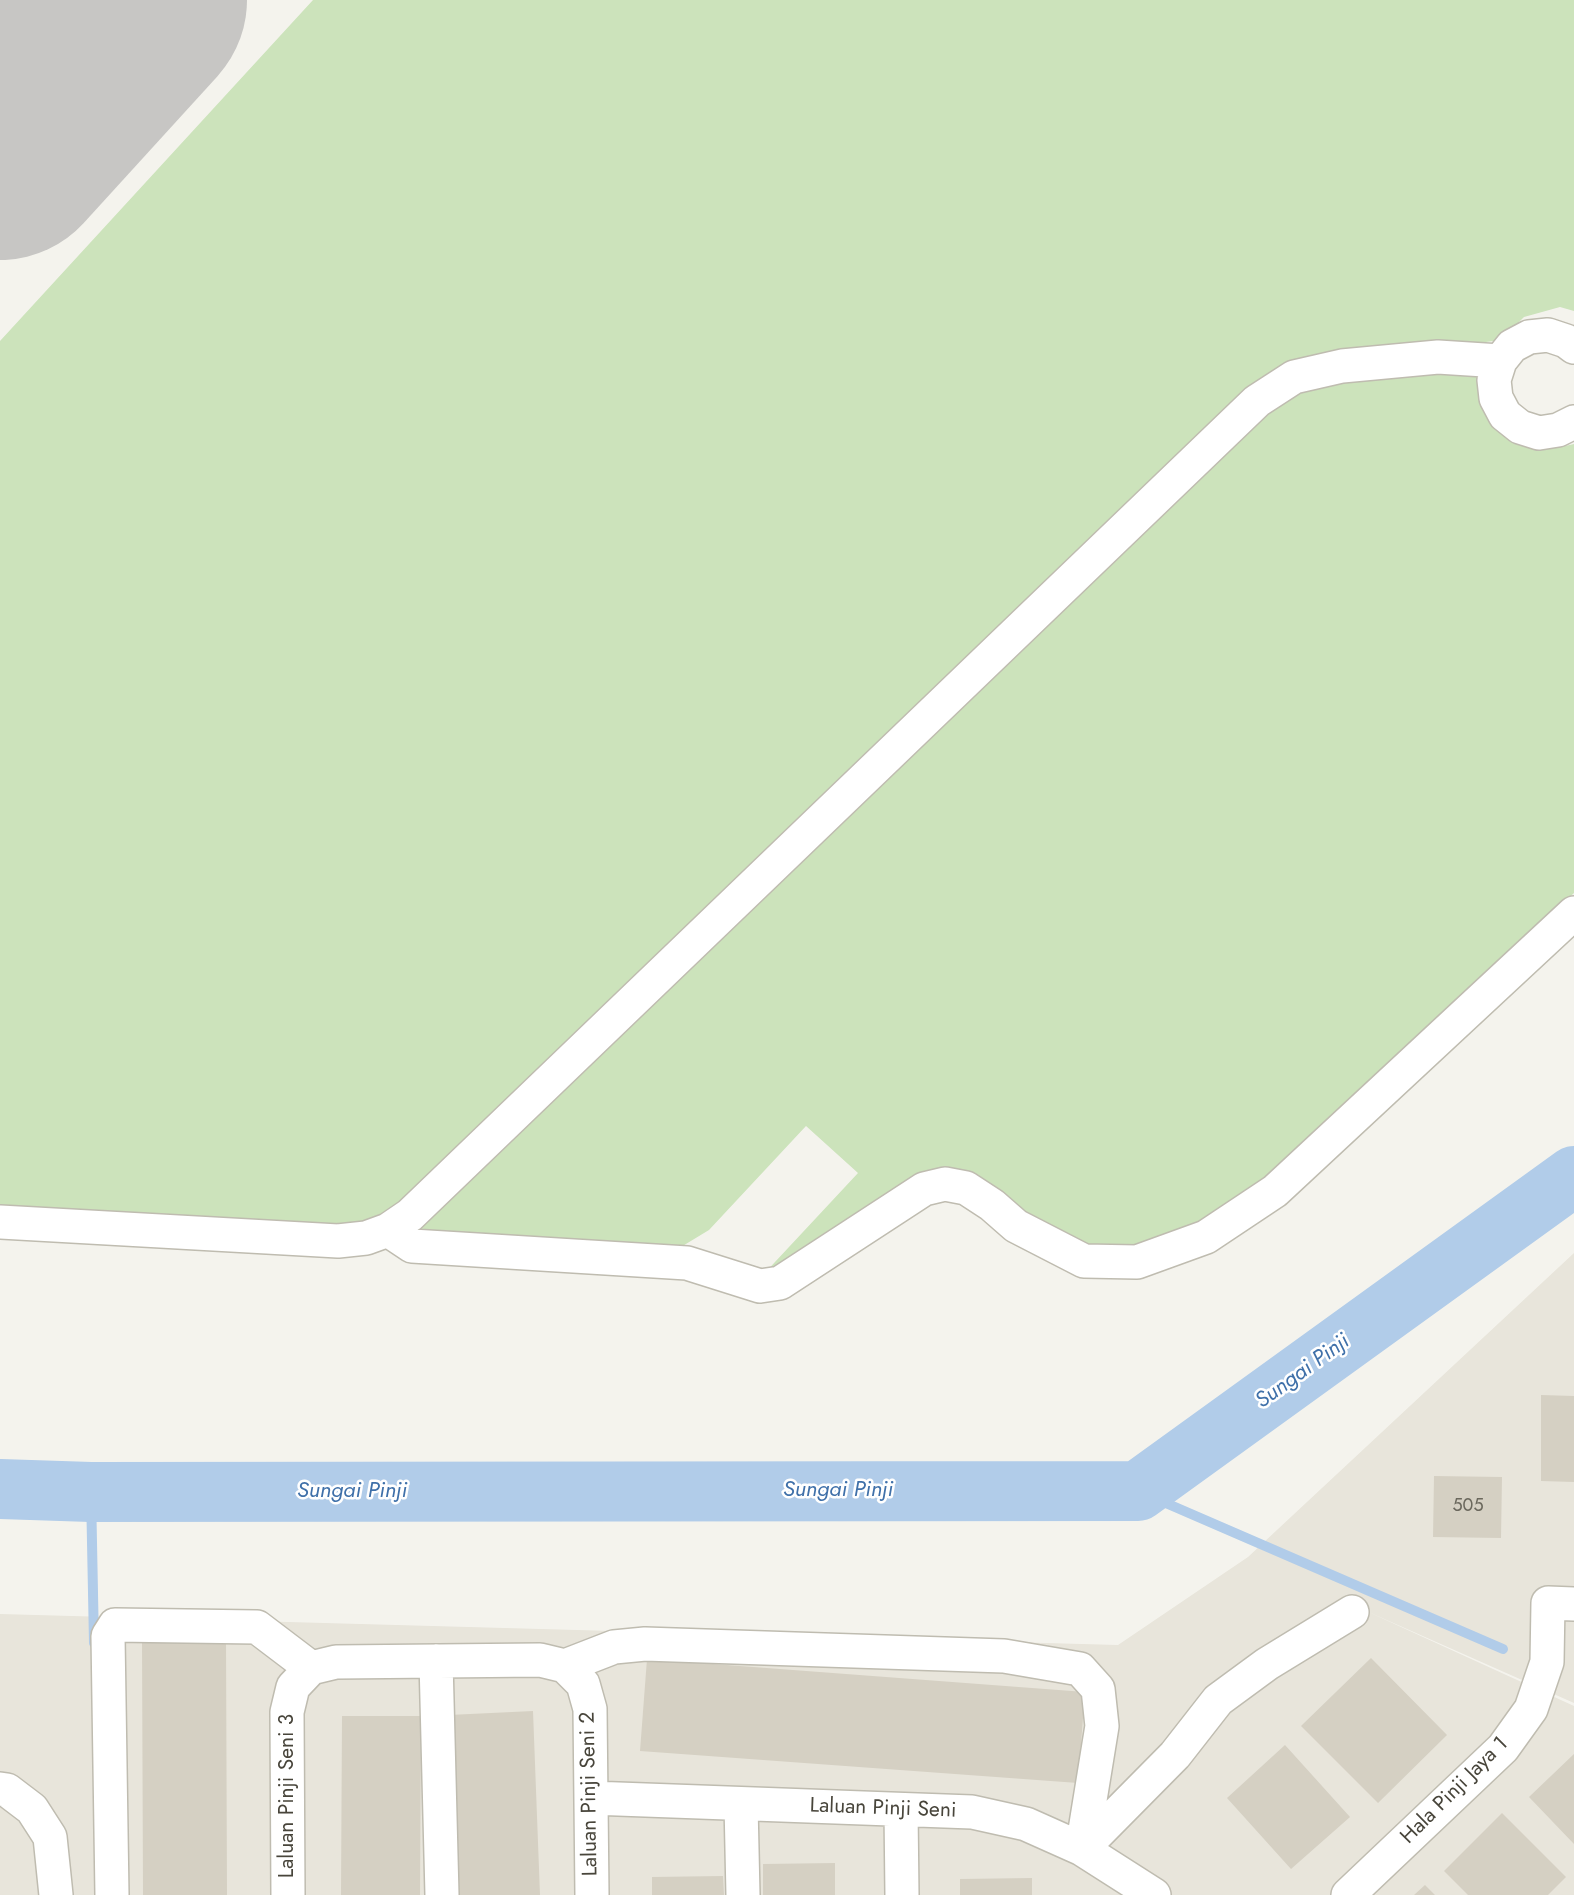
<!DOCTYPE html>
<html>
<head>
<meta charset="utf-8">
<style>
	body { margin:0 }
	canvas { display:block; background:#f4f3ed }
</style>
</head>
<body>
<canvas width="1574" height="1895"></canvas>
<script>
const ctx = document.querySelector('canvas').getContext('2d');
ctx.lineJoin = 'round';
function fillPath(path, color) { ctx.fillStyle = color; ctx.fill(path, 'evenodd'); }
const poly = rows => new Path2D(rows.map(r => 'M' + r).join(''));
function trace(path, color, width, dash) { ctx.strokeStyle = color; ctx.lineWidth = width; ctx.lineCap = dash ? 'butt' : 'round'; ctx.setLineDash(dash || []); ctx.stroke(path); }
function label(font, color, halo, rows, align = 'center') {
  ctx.font = font + ' Jost,sans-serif'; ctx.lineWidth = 5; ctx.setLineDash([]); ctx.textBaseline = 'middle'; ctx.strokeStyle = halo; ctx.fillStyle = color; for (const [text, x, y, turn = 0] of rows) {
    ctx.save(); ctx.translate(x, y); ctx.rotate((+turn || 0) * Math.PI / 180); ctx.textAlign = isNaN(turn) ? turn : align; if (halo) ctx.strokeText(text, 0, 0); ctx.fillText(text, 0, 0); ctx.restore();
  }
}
const residential = poly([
	[1574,1253,1574,1703,1364,1610,1574,1706,1574,1895,0,1895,0,1614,1118,1645,1248,1557]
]);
const green = poly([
	[313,0,1574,0,1574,311,1560,307,1524,317,1501,340,1290,368,409,1200,365,1226,0,1217,0,341],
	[1493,368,1529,442,1565,446,1574,444,1574,893,1324,1132,1202,1228,1134,1252,1085,1253,968,1181,761,1277,858,1173,806,1126,709,1230,676,1250,428,1242,414,1228,1264,407,1344,374]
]);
const stream = poly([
	[1138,1491,1503,1649],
	[91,1492,94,1643]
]);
const river = poly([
	[0,1489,91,1492,1138,1491,1574,1176]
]);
const taxiway = poly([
	[0,123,76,65]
]);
const runway = poly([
	[0,147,134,0]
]);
const building = poly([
	[1541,1395,1574,1396,1574,1482,1541,1481],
	[1434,1476,1502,1477,1501,1538,1433,1537],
	[142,1641,226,1641,227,1895,143,1895],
	[1371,1658,1447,1735,1378,1803,1301,1726],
	[647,1659,1085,1692,1078,1783,640,1751],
	[533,1711,540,1895,457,1895,449,1715],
	[342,1716,421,1716,420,1895,341,1895],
	[1285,1745,1350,1817,1291,1869,1227,1798],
	[1574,1754,1574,1844,1529,1797],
	[1502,1813,1566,1877,1548,1895,1468,1895,1444,1871],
	[835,1863,835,1895,763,1895,763,1864],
	[723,1876,724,1895,652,1895,652,1877],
	[1032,1878,1032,1895,960,1895,960,1879],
	[1425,1885,1435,1895,1414,1895]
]);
const minor = poly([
	[1574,347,1566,341,1548,335,1529,337,1512,346,1500,361,1494,380,1496,398,1505,415,1520,427,1539,433,1558,430,1574,422],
	[0,1222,338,1241,366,1238,388,1230,410,1215,1257,401,1294,377,1342,366,1438,357,1500,361],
	[388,1230,412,1246,687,1263,760,1286,780,1283,924,1189,945,1184,966,1188,992,1205,1016,1226,1084,1261,1137,1262,1206,1237,1275,1191,1574,913],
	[436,1661,442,1895],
	[565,1666,583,1684,590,1709,592,1895],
	[311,1668,336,1662,540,1660,565,1666,614,1647,645,1644,1004,1656,1080,1669,1098,1689,1102,1726,1082,1849],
	[0,1789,7,1790,32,1809,50,1837,56,1895],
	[591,1798,972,1812,1026,1824,1082,1849,1154,1895],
	[741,1804,743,1895],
	[901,1810,902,1895],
	[1082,1849,1175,1755,1218,1700,1267,1664,1352,1612],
	[112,1895,108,1636,115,1625,257,1627,311,1668],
	[288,1895,287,1712,293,1687,311,1668],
	[1348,1895,1503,1748,1531,1709,1547,1662,1548,1603,1574,1604]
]);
const numberNames = [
	["505",1468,1507]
];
const streetNames = [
	["Hala Pinji Jaya 1",1455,1791,-45],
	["Laluan Pinji Seni 2",590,1794,-91],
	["Laluan Pinji Seni 3",288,1796,-90],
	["Laluan Pinji Seni",883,1809,2]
];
const waterNames = [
	["Sungai Pinji",1303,1372,-36],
	["Sungai Pinji",838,1491],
	["Sungai Pinji",352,1492]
];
fillPath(residential, '#e8e5db');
fillPath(green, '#cce3bb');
trace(stream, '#b1cce9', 10);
trace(river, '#b1cce9', 60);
trace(taxiway, '#c7c6c4', 90);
trace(runway, '#c7c6c4', 226);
fillPath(building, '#d5d0c3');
trace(minor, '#bfbcb0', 36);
trace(minor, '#fff', 33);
label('18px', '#6b685d', null, numberNames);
label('21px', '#48453b', '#fff', streetNames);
label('italic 22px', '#3f70a9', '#fff', waterNames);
</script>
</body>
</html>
